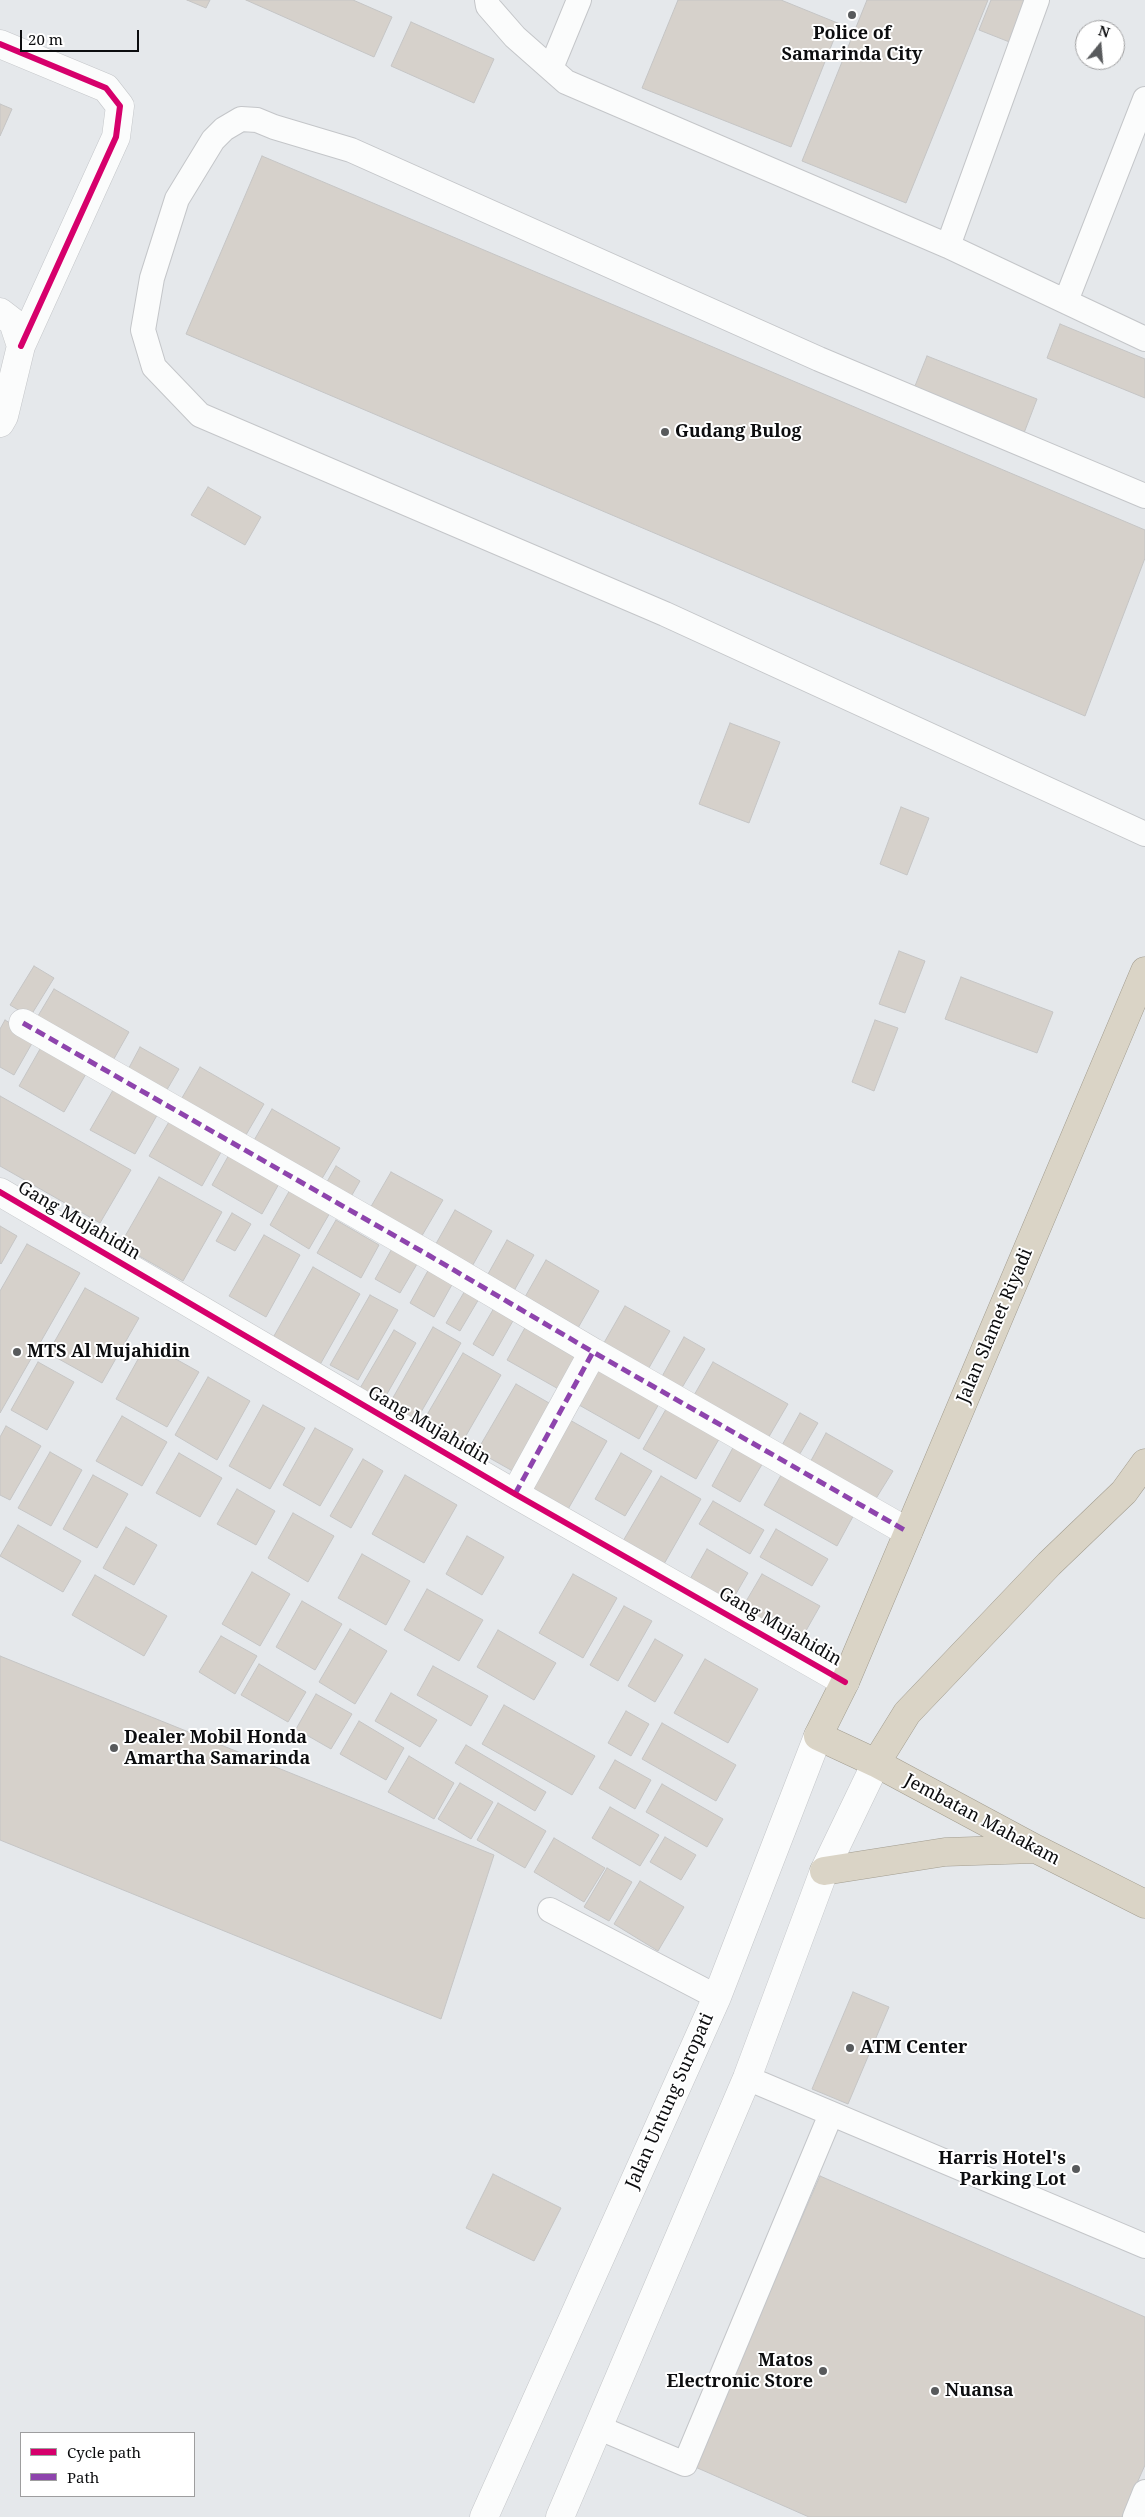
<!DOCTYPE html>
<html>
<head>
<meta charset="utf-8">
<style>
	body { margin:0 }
	#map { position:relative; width:1145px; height:2517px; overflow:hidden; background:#e5e8eb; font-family:"Noto Serif",serif }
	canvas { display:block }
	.legend { position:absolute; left:20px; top:2432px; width:175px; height:65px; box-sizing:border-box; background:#fff; border:1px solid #9e9e9f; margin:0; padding:6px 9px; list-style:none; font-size:15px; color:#0c0d0f }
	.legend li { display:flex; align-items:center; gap:10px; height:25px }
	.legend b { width:25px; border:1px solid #9e9e9f }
	.north { position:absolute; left:1075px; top:20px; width:50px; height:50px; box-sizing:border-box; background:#fff; border:1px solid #9e9e9f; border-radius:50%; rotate:17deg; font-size:14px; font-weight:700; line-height:20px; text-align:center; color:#0c0d0f }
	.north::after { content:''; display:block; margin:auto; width:18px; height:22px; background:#585a5c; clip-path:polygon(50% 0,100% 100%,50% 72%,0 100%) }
	.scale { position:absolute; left:20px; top:30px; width:119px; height:22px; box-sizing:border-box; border:2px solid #0c0d0f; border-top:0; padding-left:6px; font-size:15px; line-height:18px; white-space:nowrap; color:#0c0d0f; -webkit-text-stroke:4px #fff; paint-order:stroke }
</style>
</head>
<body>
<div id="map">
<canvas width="1145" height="2517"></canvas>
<ul class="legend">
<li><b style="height:6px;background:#d6006c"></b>Cycle path</li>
<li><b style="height:6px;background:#8e44ad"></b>Path</li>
</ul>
<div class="north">N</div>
<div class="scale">20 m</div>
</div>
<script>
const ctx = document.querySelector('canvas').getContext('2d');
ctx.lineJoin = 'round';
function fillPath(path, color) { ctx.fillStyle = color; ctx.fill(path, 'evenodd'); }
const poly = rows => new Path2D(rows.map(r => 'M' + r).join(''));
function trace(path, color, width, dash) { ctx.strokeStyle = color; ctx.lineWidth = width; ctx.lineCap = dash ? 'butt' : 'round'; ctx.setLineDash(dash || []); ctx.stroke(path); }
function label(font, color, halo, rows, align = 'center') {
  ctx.font = font + ' "Noto Serif",serif'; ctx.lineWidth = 4; ctx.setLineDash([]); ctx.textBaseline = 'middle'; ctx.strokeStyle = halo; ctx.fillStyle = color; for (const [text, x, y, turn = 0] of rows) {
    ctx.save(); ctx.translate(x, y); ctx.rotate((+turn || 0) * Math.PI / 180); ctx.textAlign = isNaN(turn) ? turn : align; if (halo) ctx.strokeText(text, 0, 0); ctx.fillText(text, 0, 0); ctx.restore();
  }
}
const building = poly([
	[187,0,210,0,206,8,187,0],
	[246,0,353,0,392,17,374,57,246,0],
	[678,0,781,0,840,24,791,147,642,88,678,0],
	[867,0,988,0,906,203,802,161,867,0],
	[991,0,1030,0,1012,43,979,30,991,0],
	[411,22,494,59,474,103,391,66,411,22],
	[0,104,12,109,0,136,0,104],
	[262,156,1145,530,1145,558,1085,716,186,334,262,156],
	[1060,324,1145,359,1145,398,1047,358,1060,324],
	[927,356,1037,399,1024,433,913,391,927,356],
	[208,487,261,517,245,545,191,515,208,487],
	[730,723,780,742,749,823,699,804,730,723],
	[901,807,929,818,907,875,880,864,901,807],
	[899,951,925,961,905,1013,879,1004,899,951],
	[34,966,54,978,30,1017,10,1005,34,966],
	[961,977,1053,1012,1037,1053,945,1019,961,977],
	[54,989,129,1032,111,1064,35,1021,54,989],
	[5,1020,35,1038,14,1075,0,1067,0,1029,5,1020],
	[875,1020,898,1028,874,1091,852,1082,875,1020],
	[44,1042,90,1067,64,1112,19,1086,44,1042],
	[140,1047,179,1069,161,1100,123,1079,140,1047],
	[200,1067,264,1104,243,1140,179,1103,200,1067],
	[116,1085,160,1110,135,1154,90,1130,116,1085],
	[0,1096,131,1170,100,1223,0,1166,0,1096],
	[272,1109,340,1148,317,1187,249,1149,272,1109],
	[173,1115,225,1145,202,1186,149,1156,173,1115],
	[230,1153,280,1182,262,1214,212,1185,230,1153],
	[336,1166,360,1181,348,1202,324,1187,336,1166],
	[391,1172,443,1200,420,1239,369,1210,391,1172],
	[159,1177,222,1212,183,1281,120,1245,159,1177],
	[291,1188,331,1211,309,1249,270,1225,291,1188],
	[455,1210,492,1231,470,1270,433,1249,455,1210],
	[232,1213,251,1224,235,1251,216,1241,232,1213],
	[336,1220,379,1245,361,1278,317,1253,336,1220],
	[0,1226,17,1236,1,1264,0,1263,0,1226],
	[264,1235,300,1255,266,1317,229,1296,264,1235],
	[507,1240,534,1255,510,1298,483,1283,507,1240],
	[27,1244,80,1273,0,1413,0,1291,27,1244],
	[394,1245,420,1259,400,1293,375,1279,394,1245],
	[546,1260,599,1291,574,1335,521,1304,546,1260],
	[313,1267,360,1294,317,1370,270,1343,313,1267],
	[430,1267,454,1281,434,1317,410,1303,430,1267],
	[85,1288,139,1318,102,1383,48,1353,85,1288],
	[466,1289,480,1297,460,1331,446,1323,466,1289],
	[370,1295,398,1310,358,1380,330,1365,370,1295],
	[625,1306,670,1331,646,1373,601,1348,625,1306],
	[494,1308,514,1319,493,1356,473,1344,494,1308],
	[527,1324,582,1355,562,1391,507,1360,527,1324],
	[433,1327,461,1343,413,1426,386,1410,433,1327],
	[394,1330,416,1343,379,1408,356,1395,394,1330],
	[684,1337,705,1349,680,1391,660,1380,684,1337],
	[147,1343,199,1372,167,1427,116,1399,147,1343],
	[463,1353,501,1375,460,1446,421,1425,463,1353],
	[38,1362,74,1382,47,1430,11,1410,38,1362],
	[713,1362,788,1404,767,1440,693,1397,713,1362],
	[593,1364,660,1402,639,1439,572,1401,593,1364],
	[208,1377,250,1401,217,1460,175,1435,208,1377],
	[516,1384,556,1407,518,1474,477,1451,516,1384],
	[669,1404,722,1434,696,1479,643,1449,669,1404],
	[263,1405,305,1428,270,1489,229,1466,263,1405],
	[800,1413,818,1423,798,1457,781,1447,800,1413],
	[122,1416,167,1442,142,1486,96,1461,122,1416],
	[568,1419,607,1441,567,1511,528,1489,568,1419],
	[6,1426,41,1446,10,1500,0,1495,0,1437,6,1426],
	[315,1428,353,1449,320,1506,283,1485,315,1428],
	[826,1433,893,1471,872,1505,807,1468,826,1433],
	[735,1444,764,1461,740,1502,712,1486,735,1444],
	[50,1452,82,1470,51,1526,18,1508,50,1452],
	[179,1453,222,1478,200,1517,156,1493,179,1453],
	[621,1453,652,1471,625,1516,595,1499,621,1453],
	[363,1459,383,1471,351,1528,330,1516,363,1459],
	[784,1470,856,1511,837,1546,764,1505,784,1470],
	[93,1475,128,1494,97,1548,63,1529,93,1475],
	[405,1475,457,1505,424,1563,372,1534,405,1475],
	[661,1476,701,1499,664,1564,623,1541,661,1476],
	[237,1489,275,1511,256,1545,217,1524,237,1489],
	[713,1501,764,1530,750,1554,699,1524,713,1501],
	[293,1513,334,1536,308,1582,268,1558,293,1513],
	[18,1525,81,1561,63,1592,0,1556,18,1525],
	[126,1527,157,1545,134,1585,103,1568,126,1527],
	[776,1529,828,1559,812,1586,760,1557,776,1529],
	[467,1536,504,1557,482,1595,446,1574,467,1536],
	[707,1549,748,1573,726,1611,685,1588,707,1549],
	[362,1554,410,1581,386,1625,338,1598,362,1554],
	[252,1572,290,1594,260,1646,222,1624,252,1572],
	[573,1574,617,1598,583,1658,539,1633,573,1574],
	[762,1574,820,1606,799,1643,741,1610,762,1574],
	[95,1575,167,1616,144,1656,72,1615,95,1575],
	[427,1589,483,1620,459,1661,404,1630,427,1589],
	[302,1601,342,1624,315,1670,276,1647,302,1601],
	[624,1606,652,1621,618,1681,590,1665,624,1606],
	[350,1629,387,1651,355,1704,319,1682,350,1629],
	[498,1630,556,1663,534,1700,477,1667,498,1630],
	[221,1636,257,1656,235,1694,199,1672,221,1636],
	[655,1639,683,1655,655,1702,628,1686,655,1639],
	[0,1656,494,1855,441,2019,0,1840,0,1656],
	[705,1659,758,1689,728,1743,674,1713,705,1659],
	[259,1664,306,1692,288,1722,241,1695,259,1664],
	[433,1666,488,1696,471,1726,417,1695,433,1666],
	[391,1693,437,1720,420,1747,375,1721,391,1693],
	[316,1694,352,1714,331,1749,296,1729,316,1694],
	[504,1705,595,1756,572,1795,482,1744,504,1705],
	[626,1711,649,1724,631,1756,608,1743,626,1711],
	[359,1721,404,1748,386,1780,340,1754,359,1721],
	[662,1723,736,1765,716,1801,642,1759,662,1723],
	[466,1745,546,1792,535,1811,455,1763,466,1745],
	[409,1756,454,1783,434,1819,388,1792,409,1756],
	[615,1760,651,1780,635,1809,599,1788,615,1760],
	[460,1783,493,1802,471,1839,438,1819,460,1783],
	[662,1784,723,1819,707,1847,646,1812,662,1784],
	[498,1803,546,1831,525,1868,477,1840,498,1803],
	[610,1807,659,1835,640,1866,592,1838,610,1807],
	[665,1837,696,1855,681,1880,650,1862,665,1837],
	[554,1838,605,1868,584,1902,534,1872,554,1838],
	[607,1868,632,1882,609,1921,584,1907,607,1868],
	[640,1881,684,1907,658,1951,614,1924,640,1881],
	[853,1992,889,2007,848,2104,812,2089,853,1992],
	[493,2174,561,2208,534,2261,466,2228,493,2174],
	[820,2176,1145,2317,1145,2465,1122,2517,809,2517,693,2466,820,2176]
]);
const lane = poly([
	[487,0,488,6,515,37,566,82,948,246,1145,339],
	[551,68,579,0],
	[948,246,1037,0],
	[1066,301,1145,99],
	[1145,496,819,359,351,150,274,127,257,120,241,119,224,129,213,140,177,199,152,278,143,330,154,367,200,415,665,614,1145,834],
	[550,1910,717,1997],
	[747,2078,1145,2246],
	[597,2427,685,2464,831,2114],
	[1135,2517,1145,2492]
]);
const street = poly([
	[0,44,106,88,120,106,116,137,21,346],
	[0,312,13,322,21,346,4,416,0,423],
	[23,1023,430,1256,593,1352],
	[0,1192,515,1494,845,1682],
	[515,1494,593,1352,908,1532]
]);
const secondary = poly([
	[484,2517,717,1997,818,1736],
	[560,2517,747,2078,824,1871,876,1763]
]);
const highway = poly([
	[1145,971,845,1682,818,1736,876,1763,1036,1849,1145,1904],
	[876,1763,907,1713,1049,1564,1124,1492,1145,1463],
	[824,1871,945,1852,1034,1849]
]);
const quiet = poly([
	[23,1023,430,1256,593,1352],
	[515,1494,593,1352,908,1532]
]);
const cycleway = poly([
	[0,44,106,88,120,106,116,137,21,346],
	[0,1192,515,1494,845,1682]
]);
const markers = [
	[852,15,5,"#585a5c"],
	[665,432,5,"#585a5c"],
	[17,1352,5,"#585a5c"],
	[114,1748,5,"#585a5c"],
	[850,2048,5,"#585a5c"],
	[1076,2169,5,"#585a5c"],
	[823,2371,5,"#585a5c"],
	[935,2391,5,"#585a5c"]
];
const poiNames = [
	["Police of",852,34,"center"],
	["Samarinda City",852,55,"center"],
	["Gudang Bulog",675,432],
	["MTS Al Mujahidin",27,1352],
	["Dealer Mobil Honda",124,1738],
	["Amartha Samarinda",124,1759],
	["ATM Center",860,2048],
	["Harris Hotel's",1066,2159,"right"],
	["Parking Lot",1066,2180,"right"],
	["Matos",813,2361,"right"],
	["Electronic Store",813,2382,"right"],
	["Nuansa",945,2391]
];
const streetNames = [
	["Gang Mujahidin",79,1221,30],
	["Jalan Slamet Riyadi",995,1326,-67],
	["Gang Mujahidin",429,1426,30],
	["Gang Mujahidin",780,1627,30],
	["Jembatan Mahakam",982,1820,28],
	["Jalan Untung Suropati",670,2101,-66]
];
fillPath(building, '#d6d1cb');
trace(building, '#c5c5c5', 1);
trace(lane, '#c4c6c9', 26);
trace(street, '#c4c6c9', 29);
trace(secondary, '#c4c6c9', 29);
trace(highway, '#a29d90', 29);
trace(lane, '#fbfcfc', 24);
trace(street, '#fbfcfc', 28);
trace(secondary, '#fbfcfc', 28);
trace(highway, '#dad4c6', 28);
trace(quiet, '#8e44ad', 5, [10, 5]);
trace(cycleway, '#d6006c', 6);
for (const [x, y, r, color] of markers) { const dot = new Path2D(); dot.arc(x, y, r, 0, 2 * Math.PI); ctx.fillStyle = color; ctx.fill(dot); trace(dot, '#fff', 2); }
label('bold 18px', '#0c0d0f', '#fff', poiNames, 'left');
label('18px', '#0c0d0f', '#fff', streetNames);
</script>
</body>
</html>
